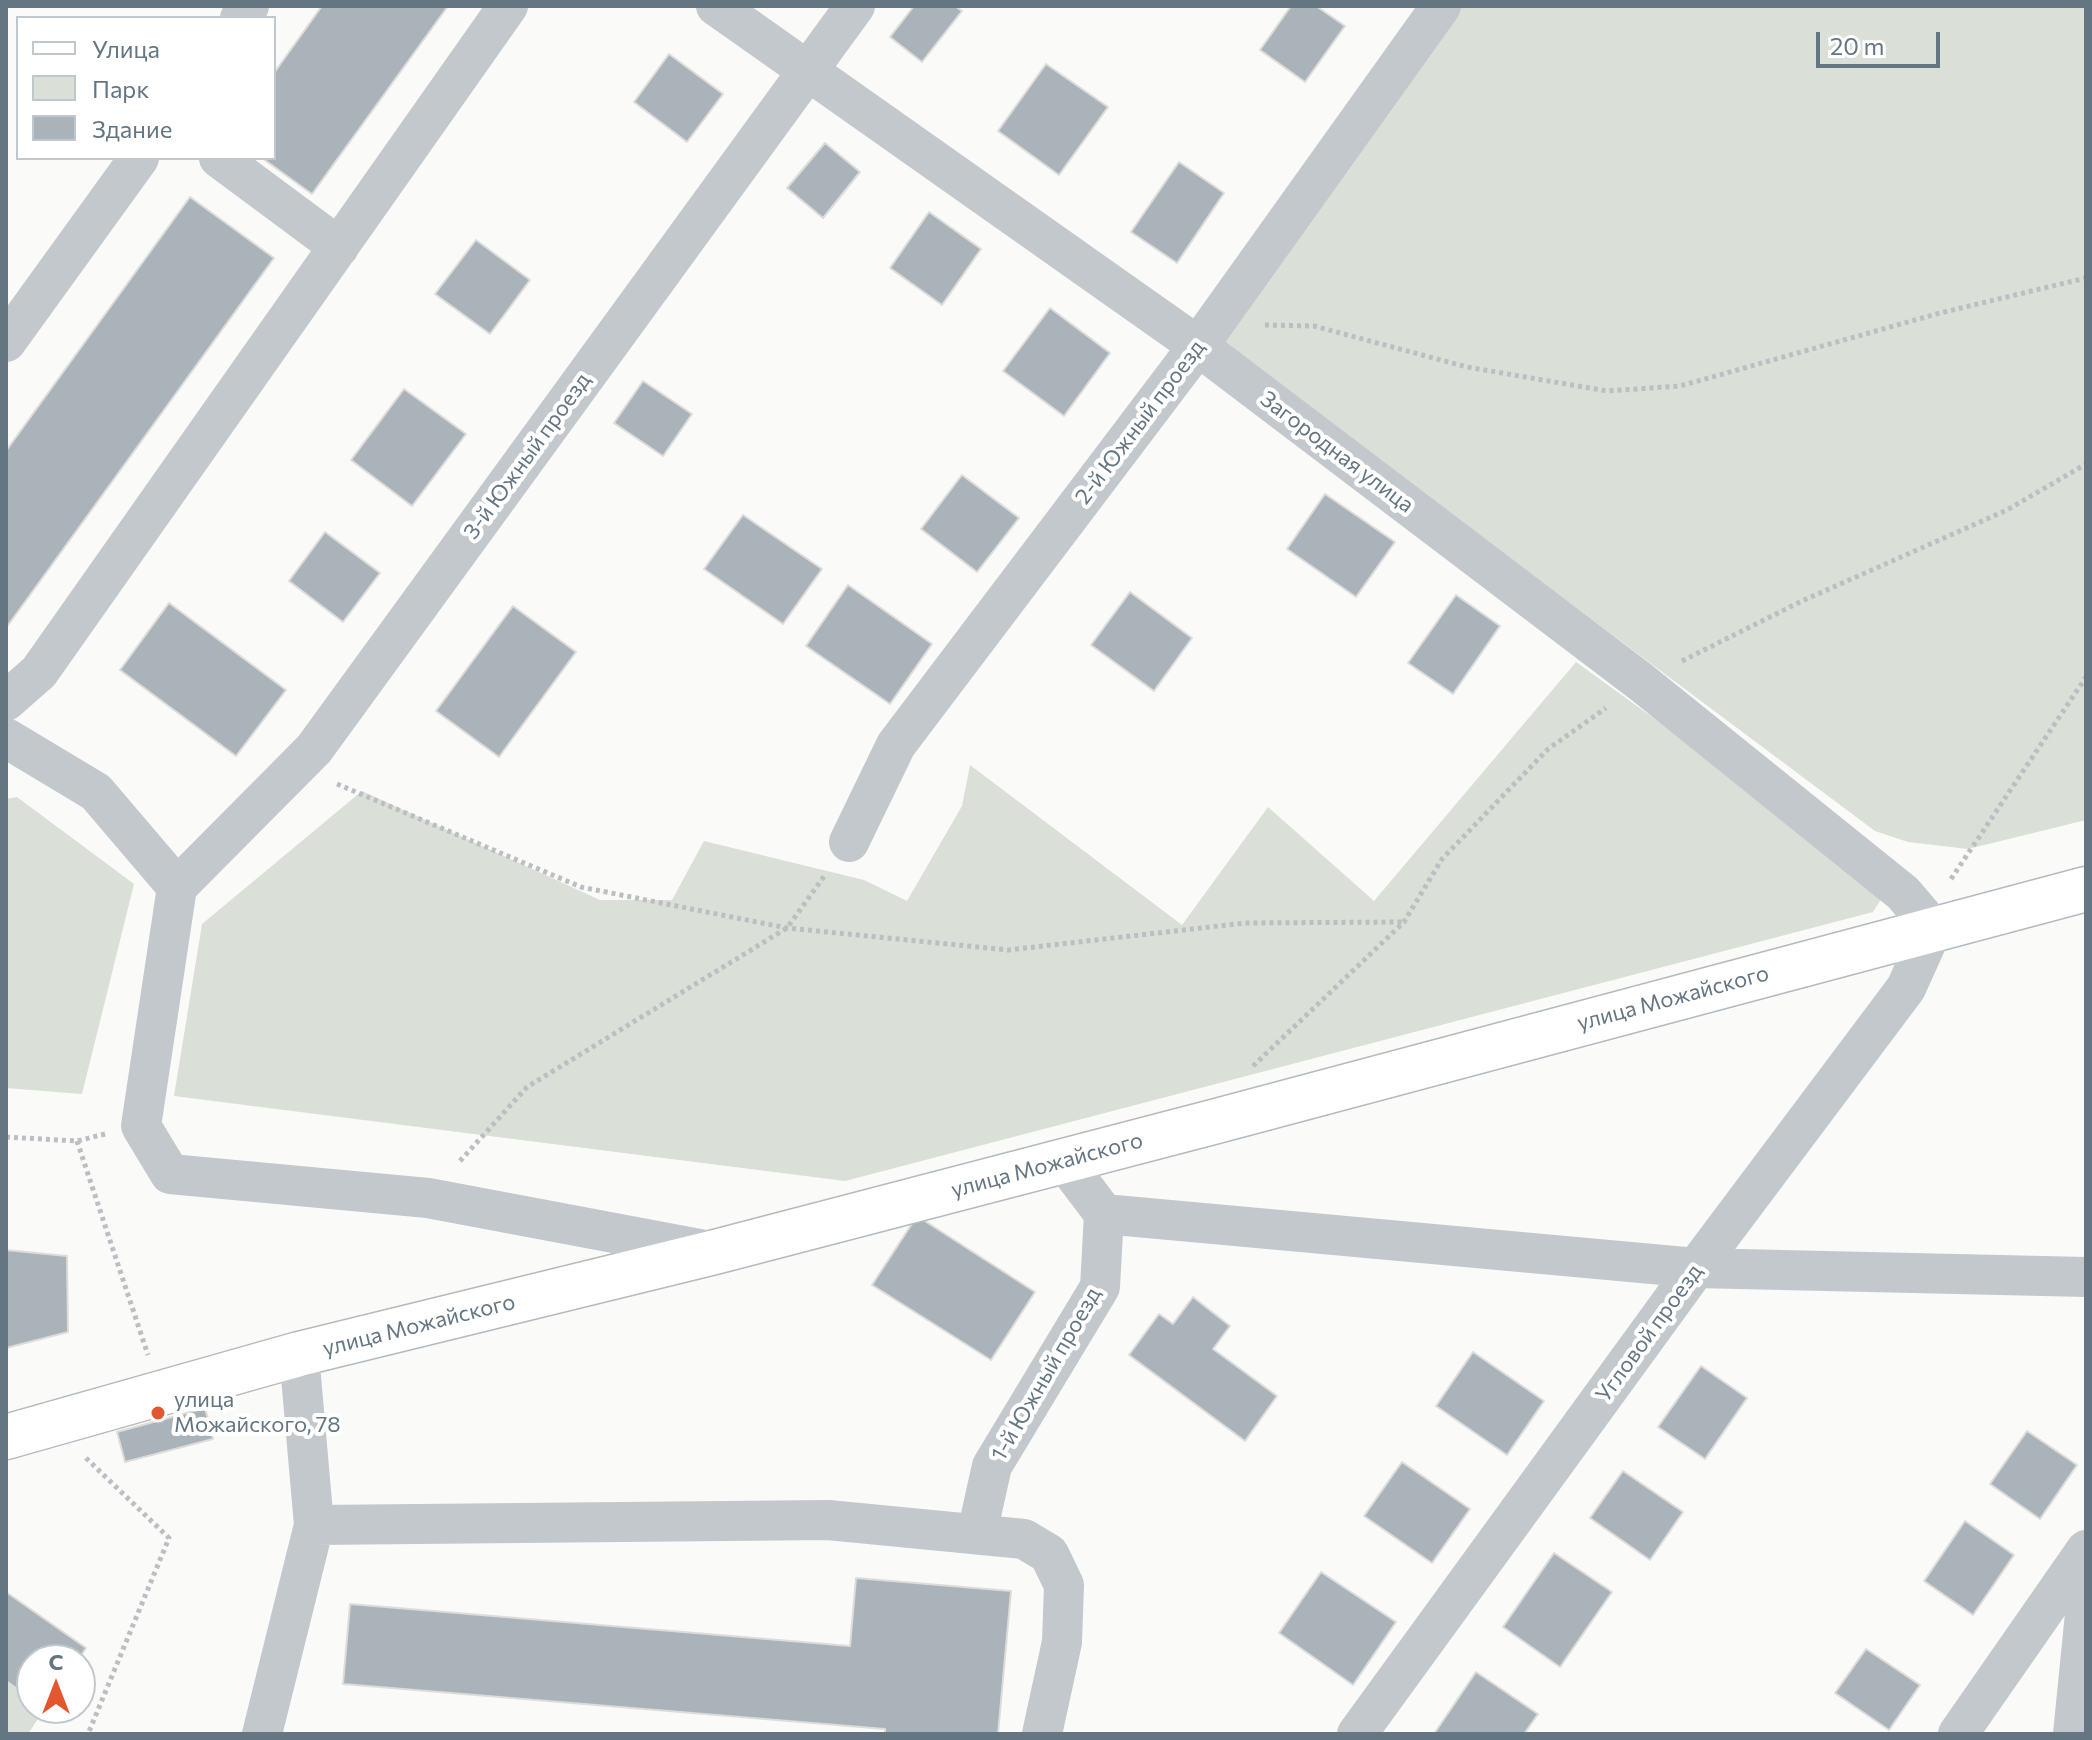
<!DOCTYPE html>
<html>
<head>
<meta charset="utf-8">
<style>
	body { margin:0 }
	#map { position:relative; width:2092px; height:1740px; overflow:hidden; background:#fafaf8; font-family:Commissioner,sans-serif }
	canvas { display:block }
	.frame { position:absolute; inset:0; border:8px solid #657683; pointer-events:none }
	.legend { position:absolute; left:16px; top:16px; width:260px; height:144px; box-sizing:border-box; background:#fff; border:2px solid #c1c8cd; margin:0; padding:10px 14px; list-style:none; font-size:24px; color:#657683 }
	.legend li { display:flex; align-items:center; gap:16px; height:40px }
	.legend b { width:40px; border:2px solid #c1c8cd }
	.north { position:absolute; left:16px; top:1644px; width:80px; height:80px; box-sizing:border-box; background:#fff; border:2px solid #c1c8cd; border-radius:50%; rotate:0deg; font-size:22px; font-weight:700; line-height:32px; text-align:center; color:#657683 }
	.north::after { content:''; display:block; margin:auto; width:28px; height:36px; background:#e4572e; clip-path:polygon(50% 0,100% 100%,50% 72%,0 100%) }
	.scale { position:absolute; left:1816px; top:32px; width:124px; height:36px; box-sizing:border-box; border:4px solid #657683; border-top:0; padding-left:10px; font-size:24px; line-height:28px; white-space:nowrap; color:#657683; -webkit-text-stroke:6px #fff; paint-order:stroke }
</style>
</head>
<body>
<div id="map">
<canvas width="2092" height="1740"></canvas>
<div class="frame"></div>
<ul class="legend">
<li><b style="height:10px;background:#fff"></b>Улица</li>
<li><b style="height:22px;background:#dadfd7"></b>Парк</li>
<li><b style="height:22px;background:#aab3b9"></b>Здание</li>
</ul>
<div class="north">С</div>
<div class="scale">20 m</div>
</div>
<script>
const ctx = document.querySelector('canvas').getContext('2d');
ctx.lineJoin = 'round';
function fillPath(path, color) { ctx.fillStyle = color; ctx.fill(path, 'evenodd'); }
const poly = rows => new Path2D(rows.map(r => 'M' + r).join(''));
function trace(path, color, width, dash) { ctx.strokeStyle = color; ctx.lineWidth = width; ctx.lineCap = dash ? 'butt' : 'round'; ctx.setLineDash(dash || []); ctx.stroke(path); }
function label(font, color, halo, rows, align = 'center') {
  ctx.font = font + ' Commissioner,sans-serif'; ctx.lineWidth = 8; ctx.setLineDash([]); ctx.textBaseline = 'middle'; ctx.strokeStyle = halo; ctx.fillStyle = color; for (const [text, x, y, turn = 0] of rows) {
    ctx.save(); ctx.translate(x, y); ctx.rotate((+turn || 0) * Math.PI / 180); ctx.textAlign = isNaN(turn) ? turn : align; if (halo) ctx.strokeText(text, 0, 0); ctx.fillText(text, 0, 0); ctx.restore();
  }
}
const green = poly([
	[1461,6,2086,6,2086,820,1968,849,1908,842,1875,831,1223,344],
	[1576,662,1857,865,1877,888,1880,901,1873,912,845,1181,174,1096,202,924,362,791,600,900,672,900,704,841,864,880,907,901,962,806,970,765,1182,925,1268,807,1374,901],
	[17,797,134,884,82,1094,6,1088,6,799],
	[6,1681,32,1699,32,1708,45,1708,28,1734,6,1734]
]);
const building = poly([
	[322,6,448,6,312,194,262,158,274,158,274,73,322,6],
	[914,6,955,6,962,11,922,62,890,37,914,6],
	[1291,6,1316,6,1345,26,1305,82,1260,50,1291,6],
	[669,54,723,94,687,142,634,102,669,54],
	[1046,64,1108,107,1059,175,998,131,1046,64],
	[825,143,860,172,823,218,787,188,825,143],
	[1179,162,1224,193,1177,263,1131,232,1179,162],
	[190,197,274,258,6,628,6,451,190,197],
	[929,212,981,249,942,305,890,268,929,212],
	[476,240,530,280,490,334,435,294,476,240],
	[1050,308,1110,353,1064,416,1003,371,1050,308],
	[643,381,692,414,663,456,614,423,643,381],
	[404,389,466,434,412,506,351,460,404,389],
	[962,475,1019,518,977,572,921,529,962,475],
	[1325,494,1395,542,1356,597,1287,549,1325,494],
	[743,515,822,569,783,624,704,569,743,515],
	[325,532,380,573,343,622,289,581,325,532],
	[848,585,932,644,890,704,806,646,848,585],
	[1130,592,1192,638,1154,691,1091,645,1130,592],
	[1456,595,1500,626,1453,694,1408,663,1456,595],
	[169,603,286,690,236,756,120,670,169,603],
	[513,606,576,652,499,757,436,711,513,606],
	[917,1216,1035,1292,991,1360,872,1285,917,1216],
	[6,1250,67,1256,68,1332,6,1348,6,1250],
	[1193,1297,1230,1326,1213,1349,1277,1396,1245,1441,1129,1355,1159,1314,1173,1324,1193,1297],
	[1473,1352,1544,1401,1507,1455,1436,1406,1473,1352],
	[1701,1366,1747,1398,1705,1459,1658,1427,1701,1366],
	[205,1408,213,1439,125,1462,117,1432,205,1408],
	[2027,1431,2077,1465,2040,1519,1990,1484,2027,1431],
	[1402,1462,1470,1509,1432,1563,1364,1516,1402,1462],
	[1623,1471,1683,1512,1650,1560,1590,1518,1623,1471],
	[1965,1521,2014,1555,1973,1615,1924,1581,1965,1521],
	[1554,1553,1612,1592,1560,1667,1503,1627,1554,1553],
	[1321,1572,1396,1622,1353,1685,1279,1633,1321,1572],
	[856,1578,1011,1591,998,1734,885,1734,885,1729,343,1684,350,1604,850,1646,856,1578],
	[6,1592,86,1648,78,1660,32,1660,32,1699,6,1681,6,1592],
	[1866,1649,1920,1685,1889,1730,1835,1693,1866,1649],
	[1476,1672,1538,1714,1524,1734,1434,1734,1476,1672]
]);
const path = poly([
	[1265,325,1314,326,1467,367,1607,391,1680,386,1940,313,2086,278],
	[1682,661,1802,601,2007,510,2086,464],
	[337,784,581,887,787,928,1008,950,1245,923,1404,922],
	[1951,879,2086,677],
	[1253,1066,1404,922,1442,859,1548,749,1606,708],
	[6,1137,77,1141,105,1134],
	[77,1141,148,1355],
	[460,1161,527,1087,787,928,825,875],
	[86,1458,169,1538,88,1734]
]);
const minor = poly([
	[716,6,1198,346,1641,682,1903,893,1933,928,1906,988,1696,1268,1357,1734],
	[240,18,249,6],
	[219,158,339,247],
	[6,342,139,158],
	[6,701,39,672,508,6],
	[6,738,96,792,177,887,141,1126,170,1174,428,1198,715,1252],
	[849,842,896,745,1198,346,1441,6],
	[177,887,314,749,855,6],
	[1064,1161,1104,1214,1696,1268,2086,1277],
	[314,1525,828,1520,1024,1539,1049,1554,1064,1585,1062,1642,1042,1734],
	[977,1533,992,1466,1100,1287,1104,1214],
	[262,1734,314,1525,299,1354],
	[1958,1734,2086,1550],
	[2073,1734,2086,1604]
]);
const major = poly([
	[6,1437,299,1354,715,1252,1213,1122,2086,889]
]);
const markers = [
	[158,1413,8,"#e4572e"]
];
const streetNames = [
	["2-й Южный проезд",1140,422,-53],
	["Загородная улица",1337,452,37],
	["3-й Южный проезд",527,456,-54],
	["улица Можайского",1673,998,-15],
	["улица Можайского",1047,1165,-15],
	["улица Можайского",419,1325,-14],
	["Угловой проезд",1649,1333,-54],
	["1-й Южный проезд",1046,1374,-60]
];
const poiNames = [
	["улица",174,1400],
	["Можайского, 78",174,1425]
];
fillPath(green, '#dadfd7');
fillPath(building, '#aab3b9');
trace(building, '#dcdcda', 2);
trace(major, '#b5babe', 47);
trace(path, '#bbbfc2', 5, [4, 4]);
trace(minor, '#c3c8cc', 40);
trace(major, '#fff', 44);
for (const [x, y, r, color] of markers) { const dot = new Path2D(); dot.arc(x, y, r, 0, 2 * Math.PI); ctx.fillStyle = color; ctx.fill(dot); trace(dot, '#fff', 3); }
label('22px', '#657683', '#fff', streetNames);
label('22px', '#657683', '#fff', poiNames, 'left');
</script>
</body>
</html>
